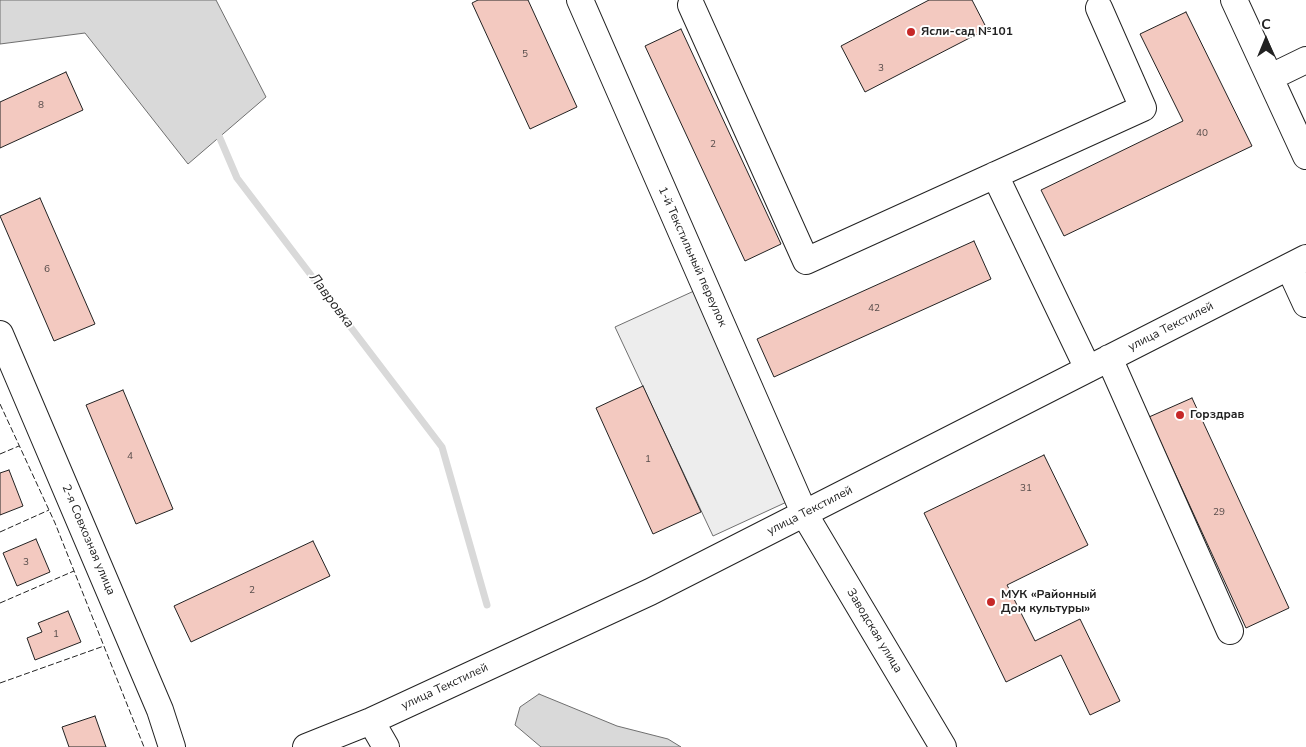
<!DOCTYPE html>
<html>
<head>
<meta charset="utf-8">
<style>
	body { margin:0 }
	#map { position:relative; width:1306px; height:747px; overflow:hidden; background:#fff; font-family:"Nunito Sans",sans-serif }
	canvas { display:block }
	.north { position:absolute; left:1241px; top:15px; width:50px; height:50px; -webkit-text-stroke:4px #fff; paint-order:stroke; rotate:0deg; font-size:14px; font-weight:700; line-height:20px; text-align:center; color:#222 }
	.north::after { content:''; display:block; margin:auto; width:18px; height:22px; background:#222; clip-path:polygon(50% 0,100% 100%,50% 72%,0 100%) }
</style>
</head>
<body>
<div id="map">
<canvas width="1306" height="747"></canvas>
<div class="north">С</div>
</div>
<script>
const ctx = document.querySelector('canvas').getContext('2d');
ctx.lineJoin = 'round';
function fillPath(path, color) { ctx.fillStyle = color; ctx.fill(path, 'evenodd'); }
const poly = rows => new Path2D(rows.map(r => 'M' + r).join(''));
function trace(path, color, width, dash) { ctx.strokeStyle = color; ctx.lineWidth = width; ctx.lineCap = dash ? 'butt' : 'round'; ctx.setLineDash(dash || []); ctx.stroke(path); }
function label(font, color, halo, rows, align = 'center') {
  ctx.font = font + ' "Nunito Sans",sans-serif'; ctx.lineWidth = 4; ctx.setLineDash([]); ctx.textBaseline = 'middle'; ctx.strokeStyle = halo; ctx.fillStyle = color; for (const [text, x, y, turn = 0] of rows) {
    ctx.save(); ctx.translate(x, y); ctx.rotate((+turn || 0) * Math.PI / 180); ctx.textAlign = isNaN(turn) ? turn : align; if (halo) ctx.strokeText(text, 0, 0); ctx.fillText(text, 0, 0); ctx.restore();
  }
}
const parking = poly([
	[694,291,791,500,713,536,615,327,694,291]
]);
const water = poly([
	[0,0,216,0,266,97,188,164,85,33,0,44,0,0],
	[539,694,617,726,668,739,681,747,541,747,515,725,520,707,539,694]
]);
const stream = poly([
	[216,129,237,178,442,447,487,605]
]);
const building = poly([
	[478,0,528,0,577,107,530,129,472,3,478,0],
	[929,0,972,0,987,29,865,92,841,46,929,0],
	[1186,12,1252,146,1064,236,1041,190,1183,121,1140,34,1186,12],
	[681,29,781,244,745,261,645,46,681,29],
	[66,72,83,110,0,148,0,102,66,72],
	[40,198,95,324,54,341,0,216,40,198],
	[974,241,991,279,774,377,757,339,974,241],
	[643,386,701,512,653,534,596,408,643,386],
	[123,390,173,509,136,524,86,405,123,390],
	[1192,398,1289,608,1246,628,1149,417,1192,398],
	[1044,455,1088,545,1007,585,1035,641,1080,619,1120,701,1090,715,1061,655,1006,682,924,513,1044,455],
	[9,470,23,506,0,515,0,473,9,470],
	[36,539,50,572,17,586,3,553,36,539],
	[313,541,330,576,191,642,174,606,313,541],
	[68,611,81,642,35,660,27,638,42,632,38,623,68,611],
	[95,716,106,747,69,747,62,727,95,716]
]);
const minor = poly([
	[580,0,805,515,943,747],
	[1234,0,1306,156],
	[691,5,806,261,1143,108,1099,8],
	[1271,77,1306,60],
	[995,175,1088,369],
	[1289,267,1306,304],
	[0,334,160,710,172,747],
	[1109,358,1230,631],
	[371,721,386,747],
	[306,747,371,721,650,592,1306,258]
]);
const fence = poly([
	[0,404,55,523,144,747],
	[0,454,19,446],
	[0,532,49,510],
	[0,603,74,571],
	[0,683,104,646]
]);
const markers = [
	[911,32,5,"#c62828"],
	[1180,415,5,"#c62828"],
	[991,602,5,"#c62828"]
];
const numberNames = [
	["5",525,55],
	["3",881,69],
	["8",41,106],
	["40",1202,134],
	["2",713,145],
	["6",47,270],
	["42",874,309],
	["4",130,457],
	["1",648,460],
	["31",1026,489],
	["29",1219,513],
	["3",26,563],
	["2",252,591],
	["1",56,635]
];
const poiNames = [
	["Ясли-сад №101",921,32],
	["Горздрав",1190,415],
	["МУК «Районный",1001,595],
	["Дом культуры»",1001,609]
];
const streetNames = [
	["1-й Текстильный переулок",692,257,66],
	["улица Текстилей",1171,327,-27],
	["улица Текстилей",810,511,-27],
	["2-я Совхозная улица",88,540,67],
	["Заводская улица",874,631,59],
	["улица Текстилей",445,687,-25]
];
const waterNames = [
	["Лавровка",331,301,53]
];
fillPath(parking, '#ededed');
trace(parking, '#6f6f6f', 1);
fillPath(water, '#d9d9d9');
trace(water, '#6f6f6f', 1);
trace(stream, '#d9d9d9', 7);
fillPath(building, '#f3c9c0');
trace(building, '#222', 1);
trace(minor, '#222', 28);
trace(minor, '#fff', 26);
trace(fence, '#222', 1, [6, 2.5]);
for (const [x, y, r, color] of markers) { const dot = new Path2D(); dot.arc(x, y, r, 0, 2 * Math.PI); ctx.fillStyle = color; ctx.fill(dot); trace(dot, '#fff', 2); }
label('10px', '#564c4a', null, numberNames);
label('bold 12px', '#222', '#fff', poiNames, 'left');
label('12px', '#222', '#fff', streetNames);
label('italic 14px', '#222', '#fff', waterNames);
</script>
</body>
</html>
